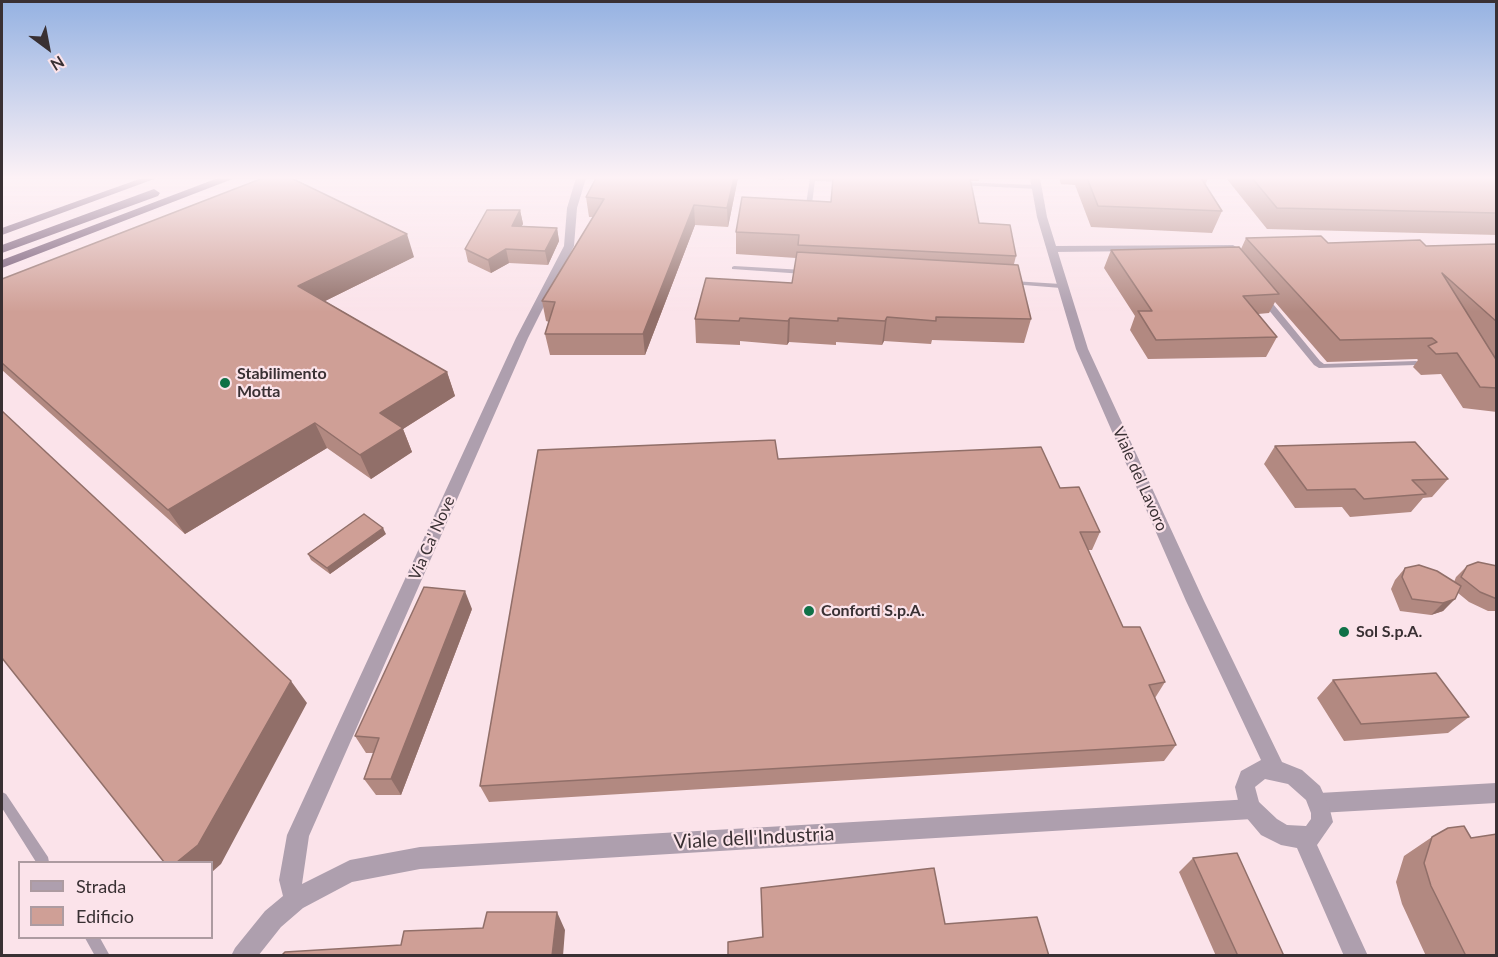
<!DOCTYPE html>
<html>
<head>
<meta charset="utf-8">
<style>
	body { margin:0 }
	#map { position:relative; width:1498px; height:957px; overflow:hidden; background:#fbe3ea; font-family:Lato,sans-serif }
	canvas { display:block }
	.frame { position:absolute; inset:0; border:3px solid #393033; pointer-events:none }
	.legend { position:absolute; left:18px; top:861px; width:195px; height:78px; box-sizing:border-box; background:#fbe3ea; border:2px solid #ad9ba1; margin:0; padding:8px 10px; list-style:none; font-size:18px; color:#393033 }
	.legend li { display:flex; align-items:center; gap:12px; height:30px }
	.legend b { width:30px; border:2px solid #ad9ba1 }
	.north { position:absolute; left:18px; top:18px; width:60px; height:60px; -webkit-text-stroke:4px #fbe3ea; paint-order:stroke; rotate:148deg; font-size:16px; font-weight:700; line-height:24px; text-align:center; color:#393033 }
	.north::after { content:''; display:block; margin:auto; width:21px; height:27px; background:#393033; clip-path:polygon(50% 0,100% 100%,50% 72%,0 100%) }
</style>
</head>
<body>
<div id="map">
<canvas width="1498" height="957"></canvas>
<div class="frame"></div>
<ul class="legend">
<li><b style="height:8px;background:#ae9fae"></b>Strada</li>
<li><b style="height:16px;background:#cf9f96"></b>Edificio</li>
</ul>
<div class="north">N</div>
</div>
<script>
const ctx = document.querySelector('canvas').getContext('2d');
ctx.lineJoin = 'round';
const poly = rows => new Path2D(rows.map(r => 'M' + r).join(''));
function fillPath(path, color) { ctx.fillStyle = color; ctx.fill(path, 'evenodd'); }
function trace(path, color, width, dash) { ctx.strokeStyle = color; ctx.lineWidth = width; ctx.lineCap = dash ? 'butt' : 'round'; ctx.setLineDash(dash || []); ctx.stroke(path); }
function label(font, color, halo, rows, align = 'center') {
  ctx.font = font + ' Lato,sans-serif'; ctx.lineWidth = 4.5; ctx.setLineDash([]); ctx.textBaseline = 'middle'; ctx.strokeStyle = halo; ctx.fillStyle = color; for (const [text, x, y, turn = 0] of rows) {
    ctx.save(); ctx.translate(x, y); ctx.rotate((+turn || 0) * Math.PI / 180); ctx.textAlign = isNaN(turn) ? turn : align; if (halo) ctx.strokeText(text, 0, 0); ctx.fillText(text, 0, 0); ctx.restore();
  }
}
const service = poly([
	[810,178,845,178,848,180,845,182,815,181,811,211,808,213,805,211,810,178],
	[960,182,1036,185,1039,187,1036,189,958,185,957,184,960,182],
	[734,266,804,270,807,272,804,274,732,269,732,267,734,266],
	[1013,281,1061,284,1064,286,1061,288,1011,284,1011,282,1013,281],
	[1263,299,1269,299,1320,361,1324,364,1416,361,1420,363,1416,365,1319,368,1314,365,1263,303,1263,299],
	[2,792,6,794,48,857,49,862,36,862,2,808,2,792],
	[85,938,100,938,110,956,95,956,85,938]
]);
const minor = poly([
	[576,178,586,178,577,208,574,246,528,338,309,836,302,884,350,860,420,847,1252,799,1259,802,1262,809,1259,816,1252,819,420,869,352,882,303,908,281,927,258,956,231,956,235,948,265,911,283,896,279,880,287,835,516,338,564,246,567,208,576,178],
	[1233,245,1238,248,1237,250,1052,252,1047,249,1052,246,1233,245],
	[1496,783,1496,803,1319,813,1312,810,1309,803,1312,796,1319,793,1496,783]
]);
const tertiary = poly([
	[1030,178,1040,178,1047,217,1088,349,1204,601,1282,762,1302,770,1320,786,1329,806,1333,822,1317,845,1368,956,1344,956,1297,848,1281,845,1261,835,1245,816,1239,805,1235,787,1241,771,1261,760,1186,601,1076,349,1037,217,1030,178],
	[1265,779,1288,784,1306,800,1311,813,1311,819,1306,826,1287,825,1277,819,1259,802,1255,787,1265,779]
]);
const trunk = poly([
	[142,178,157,178,2,235,2,228,142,178]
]);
const motorway = poly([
	[218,178,235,178,2,268,2,260,218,178],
	[154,189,160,193,158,196,2,253,2,245,154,189]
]);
const wall = poly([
	[596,178,738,178,728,227,695,225,645,355,550,355,545,334,549,322,546,321,542,301,593,217,589,217,586,197],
	[757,178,784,178,784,180],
	[833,178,979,178,979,181,970,181,979,223,1016,256,1014,264,1031,319,1024,343,932,340,931,344,884,341,882,345,836,342,836,345,789,342,787,345,740,341,740,345,696,343,695,319,792,283,796,258,736,254,736,232,831,202],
	[1059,178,1208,178,1205,185,1222,211,1212,233,1091,227,1075,185,1061,184],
	[1226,178,1497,178,1497,235,1267,229],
	[520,210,523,224,521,226,557,228,559,241,548,265,509,263,491,273,468,262,465,249],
	[1246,238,1328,243,1426,246,1497,244,1497,359,1493,355,1497,361,1497,412,1463,408,1441,374,1421,375,1413,367,1418,360,1417,359,1327,362,1275,302,1269,313,1258,314,1277,337,1266,357,1148,359,1130,330,1135,316,1104,268,1111,250,1241,249],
	[414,257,325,301,447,372,455,396,403,429,412,452,371,479,327,448,185,534,2,370,2,279],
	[1275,446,1448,479,1432,497,1423,498,1411,512,1350,517,1342,507,1295,508,1264,464],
	[778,459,1060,488,1100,532,1092,550,1088,550,1123,627,1165,682,1155,698,1176,745,1164,761,489,802,480,786],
	[386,534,330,574,311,560,308,554],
	[1467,566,1497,566,1497,611,1488,611,1469,602,1458,593,1443,611,1431,615,1400,611,1391,589,1395,580,1405,568,1454,582,1456,577],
	[472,609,401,795,376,795,364,779,374,753,366,753,355,736],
	[1333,680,1469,717,1448,733,1344,741,1317,698],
	[1432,837,1471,838,1497,956,1426,956,1402,904,1396,882,1404,856],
	[1193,858,1284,956,1216,956,1179,872],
	[934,868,762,937,761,888]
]);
const shadedWall = poly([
	[734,178,738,178,728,227,727,208],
	[694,205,695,225,645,355,643,334],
	[520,210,523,224,515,239,512,226],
	[557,228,559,241,548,265,545,251],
	[407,234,414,257,309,309,298,286],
	[506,249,509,263,491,273,488,260],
	[887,317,884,341,882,345,885,321],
	[790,318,789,342,787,345,788,321],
	[447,372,455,396,403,429,412,452,371,479,360,455,380,413],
	[315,423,327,448,185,534,168,510],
	[383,528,386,534,330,574,327,568],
	[465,591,472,609,401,795,391,779],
	[1455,599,1443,611,1431,615,1443,603],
	[291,681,307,703,221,864,212,872,212,862,177,862],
	[557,912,565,930,563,956,552,956]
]);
const building = poly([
	[263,178,291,178,407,234,298,286,447,372,380,413,403,428,360,455,315,423,168,510,2,363,2,279,263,178],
	[596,178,734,178,727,208,694,205,643,334,545,334,555,302,542,301,604,199,586,197,596,178],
	[833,178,970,178,979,223,1010,225,1016,256,798,245,799,235,736,232,742,197,831,202,833,178],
	[1087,178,1201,178,1222,211,1098,206,1087,178],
	[1252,178,1497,178,1497,213,1277,208,1252,178],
	[487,210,520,210,512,226,557,228,545,251,506,249,488,260,465,249,487,210],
	[1321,236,1328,243,1420,240,1426,246,1497,244,1497,322,1442,273,1497,361,1497,388,1480,387,1457,353,1436,354,1428,346,1437,342,1432,338,1340,340,1246,238,1321,236],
	[1239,247,1279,294,1243,296,1277,337,1156,340,1138,311,1152,311,1111,250,1239,247],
	[797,252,1018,265,1031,319,936,317,936,321,887,317,885,321,838,318,838,321,790,318,788,321,740,318,739,321,695,319,706,278,792,283,797,252],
	[2,411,291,681,198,845,177,862,164,862,2,658,2,411],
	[775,440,778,459,1041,447,1060,488,1079,487,1100,532,1080,532,1123,627,1140,627,1165,682,1149,685,1176,745,480,786,538,450,775,440],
	[1415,442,1448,479,1412,480,1426,494,1364,499,1355,489,1307,490,1275,446,1415,442],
	[364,514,383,528,327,568,308,554,364,514],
	[1478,562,1497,566,1497,599,1480,592,1461,577,1467,566,1478,562],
	[1419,565,1437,571,1461,586,1455,599,1443,603,1412,599,1402,577,1405,568,1419,565],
	[424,587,465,591,391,779,364,779,379,738,355,736,424,587],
	[1436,673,1469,717,1361,724,1333,680,1436,673],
	[1464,826,1471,838,1497,834,1497,956,1466,956,1431,886,1424,863,1432,837,1448,828,1464,826],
	[1237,853,1284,956,1238,956,1193,858,1237,853],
	[934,868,945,924,1037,917,1049,956,728,956,728,942,763,937,761,888,934,868],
	[487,912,557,912,552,956,281,956,285,952,401,945,404,931,483,928,487,912]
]);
const markers = [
	[225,383,6,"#0f7147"],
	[809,611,6,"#0f7147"],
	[1344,632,6,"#0f7147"]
];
const poiNames = [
	["Stabilimento",237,374],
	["Motta",237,392],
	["Conforti S.p.A.",821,611],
	["Sol S.p.A.",1356,632]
];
const streetNames = [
	["Viale del Lavoro",1140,479,66],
	["Via Ca' Nove",432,538,-66]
];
const nearStreetnames = [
	["Viale dell'Industria",754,838,-3]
];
fillPath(service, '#ae9fae');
fillPath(minor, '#ae9fae');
fillPath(tertiary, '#ae9fae');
fillPath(trunk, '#725672');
fillPath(motorway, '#684b68');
fillPath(wall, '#b28981');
fillPath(shadedWall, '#916f69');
fillPath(building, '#cf9f96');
trace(building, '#916f69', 1.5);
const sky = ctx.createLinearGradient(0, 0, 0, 312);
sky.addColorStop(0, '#95b2e2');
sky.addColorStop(0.57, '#fdf2f6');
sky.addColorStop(1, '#fdf2f600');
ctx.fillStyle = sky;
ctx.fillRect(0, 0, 1498, 312);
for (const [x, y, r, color] of markers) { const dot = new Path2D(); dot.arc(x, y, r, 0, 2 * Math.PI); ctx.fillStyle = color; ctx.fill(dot); trace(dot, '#fbe3ea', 2); }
label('bold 16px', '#393033', '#fbe3ea', poiNames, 'left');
label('16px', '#393033', '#fbe3ea', streetNames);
label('20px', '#393033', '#fbe3ea', nearStreetnames);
</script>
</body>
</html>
